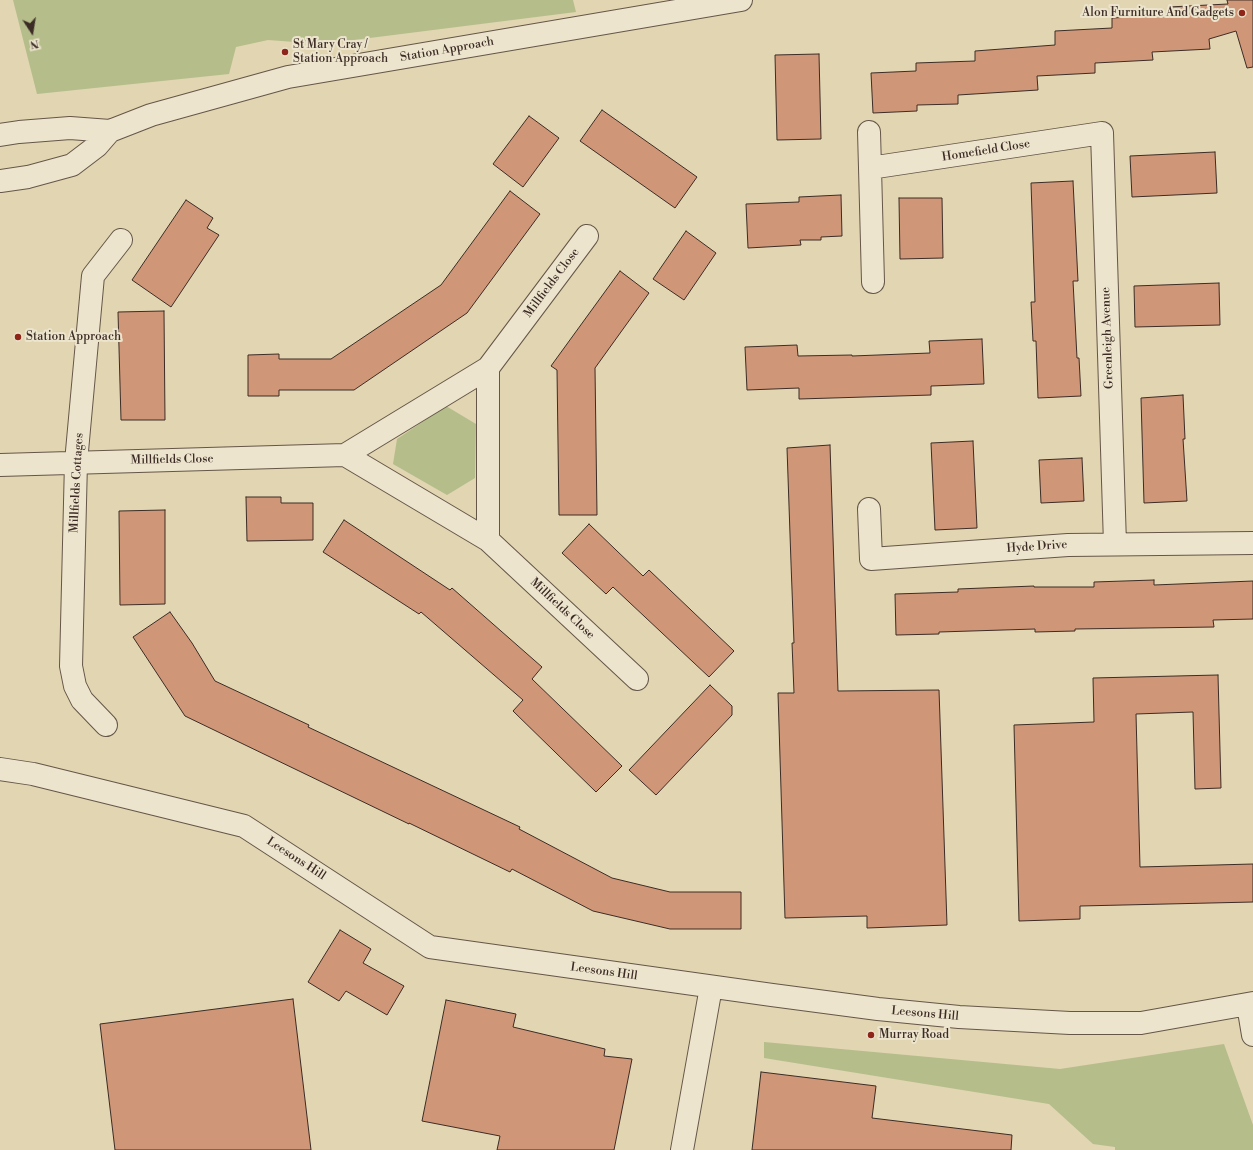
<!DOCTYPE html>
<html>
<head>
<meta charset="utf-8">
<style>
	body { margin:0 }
	#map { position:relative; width:1253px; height:1150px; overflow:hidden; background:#e1d5b2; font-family:"Libre Bodoni",serif }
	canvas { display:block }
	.north { position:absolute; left:12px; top:12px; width:40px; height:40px; -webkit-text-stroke:3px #ece4cd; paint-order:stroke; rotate:168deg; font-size:11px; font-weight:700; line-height:16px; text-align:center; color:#3c2c25 }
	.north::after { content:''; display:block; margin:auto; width:14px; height:18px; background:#3c2c25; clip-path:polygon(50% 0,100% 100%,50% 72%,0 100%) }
</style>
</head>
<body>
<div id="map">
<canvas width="1253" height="1150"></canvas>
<div class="north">N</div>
</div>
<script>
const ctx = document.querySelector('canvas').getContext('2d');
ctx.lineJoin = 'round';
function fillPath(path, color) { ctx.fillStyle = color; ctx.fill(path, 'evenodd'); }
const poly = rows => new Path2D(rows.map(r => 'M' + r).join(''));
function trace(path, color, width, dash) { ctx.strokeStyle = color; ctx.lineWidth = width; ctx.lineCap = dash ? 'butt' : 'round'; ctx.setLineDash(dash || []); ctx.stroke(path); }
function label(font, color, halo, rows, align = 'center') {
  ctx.font = font + ' "Libre Bodoni",serif'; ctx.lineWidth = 4; ctx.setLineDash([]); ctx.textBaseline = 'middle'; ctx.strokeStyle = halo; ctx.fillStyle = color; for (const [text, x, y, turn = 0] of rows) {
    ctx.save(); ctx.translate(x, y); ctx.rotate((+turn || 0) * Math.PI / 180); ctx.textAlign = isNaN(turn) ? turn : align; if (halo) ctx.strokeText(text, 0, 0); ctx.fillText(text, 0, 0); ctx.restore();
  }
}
const green = poly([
	[13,0,573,0,576,12,322,44,268,40,236,47,229,74,37,94],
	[446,406,476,424,475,478,447,495,393,464,397,439],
	[764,1042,1060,1069,1224,1044,1253,1125,1253,1150,1115,1150,1115,1147,1093,1144,1049,1104,764,1058]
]);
const building = poly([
	[1227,0,1253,0,1253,67,1247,68,1236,31,1209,39,1210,49,1152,52,1153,60,1095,63,1095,73,1037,76,1038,90,958,95,958,104,917,105,917,111,873,113,871,73,916,71,916,63,975,61,975,51,1055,45,1055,31,1112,28,1112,18,1170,15,1169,7,1228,4,1227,0],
	[819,54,821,139,777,140,775,55,819,54],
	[602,110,697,177,675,208,580,141,602,110],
	[529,116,559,138,523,187,493,164,529,116],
	[1215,152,1217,193,1132,197,1130,156,1215,152],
	[1073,181,1078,281,1073,281,1077,358,1079,358,1081,396,1038,398,1036,341,1033,341,1031,302,1035,302,1031,183,1073,181],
	[510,191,540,214,467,313,354,390,279,390,279,396,248,396,248,355,279,354,279,359,331,359,441,285,510,191],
	[841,195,842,236,821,237,821,240,800,240,801,245,748,248,746,204,799,202,799,197,841,195],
	[899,198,942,198,943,258,900,259,899,198],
	[186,200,213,218,207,228,219,235,171,307,132,280,186,200],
	[686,231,716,253,684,300,653,279,686,231],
	[620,271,649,293,595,368,597,515,559,515,557,370,551,366,620,271],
	[1219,283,1220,325,1135,327,1134,286,1219,283],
	[164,311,165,420,121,420,118,312,164,311],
	[982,339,984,384,931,386,931,395,799,399,799,388,747,390,745,347,797,345,798,356,852,355,852,356,930,353,929,341,982,339],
	[1183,395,1185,439,1183,439,1187,501,1144,503,1141,398,1183,395],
	[973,441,977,528,935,530,931,443,973,441],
	[830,445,838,691,939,690,947,925,867,928,867,916,785,918,778,693,794,693,792,643,794,643,791,563,787,448,830,445],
	[1082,458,1084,501,1041,503,1039,460,1082,458],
	[246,497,281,497,281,503,313,503,313,540,247,541,246,497],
	[165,510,165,604,120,605,119,511,165,510],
	[344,520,450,590,452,588,542,667,532,679,622,766,596,792,513,711,523,700,421,612,419,614,323,552,344,520],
	[589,524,643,576,649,570,734,651,709,677,613,587,606,594,562,553,589,524],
	[1154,580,1154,585,1253,581,1253,619,1213,620,1214,627,1075,629,1075,631,1035,632,1035,629,939,632,939,634,896,635,895,594,958,592,958,589,1034,586,1034,587,1094,587,1094,582,1154,580],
	[170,612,192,643,215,681,309,725,308,727,520,827,519,829,612,878,670,892,741,892,741,929,670,929,593,911,512,869,510,872,409,823,409,824,185,716,133,637,170,612],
	[1218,675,1221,788,1195,789,1193,712,1136,714,1140,867,1253,864,1253,902,1080,906,1080,919,1019,921,1014,725,1094,722,1093,678,1218,675],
	[710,685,732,706,732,715,656,795,629,770,710,685],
	[340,930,371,949,363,963,404,986,387,1015,346,991,339,1001,308,982,340,930],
	[293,999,311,1150,115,1150,100,1024,293,999],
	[446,1000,516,1014,513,1027,605,1049,604,1056,632,1059,614,1150,497,1150,500,1136,422,1121,446,1000],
	[761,1072,876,1086,872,1118,1012,1135,1011,1150,752,1150,761,1072]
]);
const minor = poly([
	[869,132,870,168],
	[0,135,19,132,70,128,110,131],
	[0,181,28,177,72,165,97,146,110,131,151,115,288,77,741,0],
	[873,282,870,168,1102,133,1115,544],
	[345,455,488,540,637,679],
	[0,465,345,455,488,368,587,236],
	[869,509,871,559,1068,545,1253,543],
	[488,540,488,368],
	[106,725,82,700,75,686,71,666,76,462,93,276,121,240],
	[0,769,33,774,244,826,430,947,772,995,878,1009,959,1017,1070,1023,1141,1023,1253,1003],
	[1248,1005,1253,1035],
	[682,1150,711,987]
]);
const markers = [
	[1242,13,4,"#8f2418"],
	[285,52,4,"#8f2418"],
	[18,337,4,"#8f2418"],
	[871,1035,4,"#8f2418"]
];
const poiNames = [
	["Alon Furniture And Gadgets",1234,13,"right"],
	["St Mary Cray /",293,45],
	["Station Approach",293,59],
	["Station Approach",26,337],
	["Murray Road",879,1035]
];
const streetNames = [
	["Station Approach",447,50,-10],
	["Homefield Close",986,151,-9],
	["Millfields Close",552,283,-53],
	["Greenleigh Avenue",1108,338,-92],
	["Millfields Close",172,460,-1],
	["Millfields Cottages",77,483,-87],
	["Hyde Drive",1037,547,-4],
	["Millfields Close",562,609,43],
	["Leesons Hill",296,859,33],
	["Leesons Hill",604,972,8],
	["Leesons Hill",925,1014,5]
];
fillPath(green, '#b5bd8a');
fillPath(building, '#d09678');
trace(building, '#3c2c25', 1);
trace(minor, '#655648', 24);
trace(minor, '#ece4cd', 22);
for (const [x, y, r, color] of markers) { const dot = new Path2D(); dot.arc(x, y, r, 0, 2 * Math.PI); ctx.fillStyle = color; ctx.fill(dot); trace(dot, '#ece4cd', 1.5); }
label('12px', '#3c2c25', '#ece4cd', poiNames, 'left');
label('12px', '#3c2c25', '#ece4cd', streetNames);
</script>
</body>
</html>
